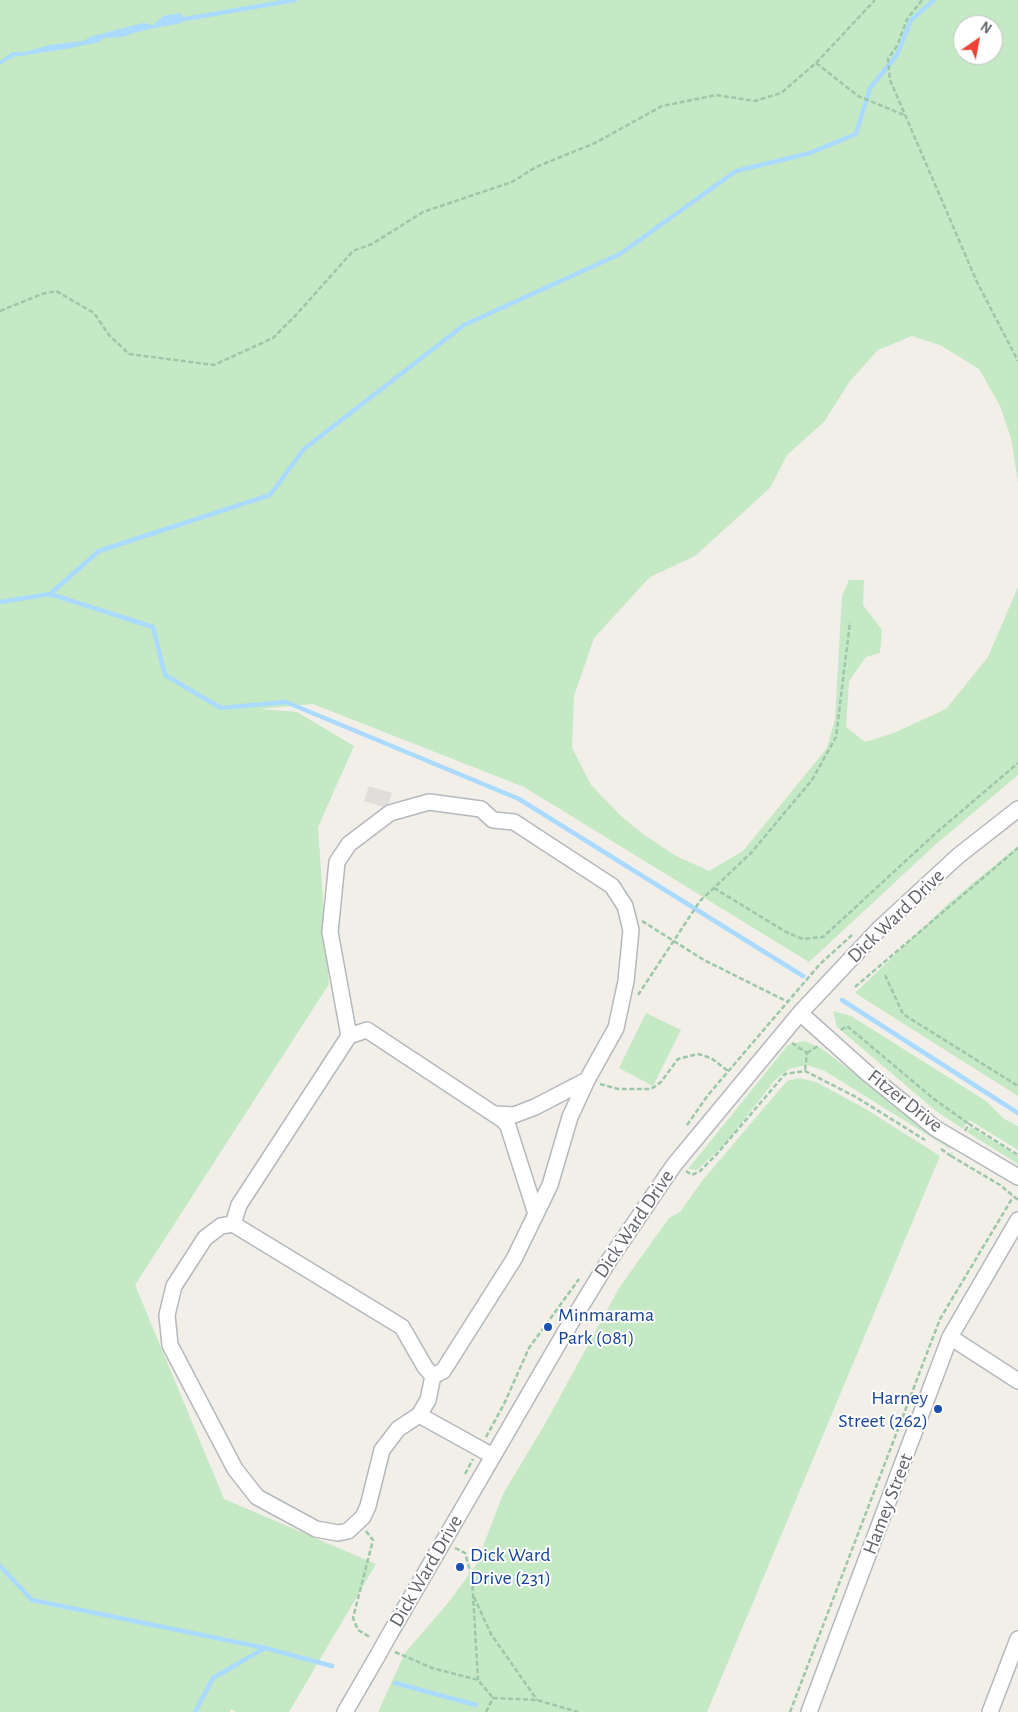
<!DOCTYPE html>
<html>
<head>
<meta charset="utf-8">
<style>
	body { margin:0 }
	#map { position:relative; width:1018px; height:1712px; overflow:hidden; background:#f1efe8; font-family:"Alegreya Sans",sans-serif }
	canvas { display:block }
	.north { position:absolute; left:953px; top:15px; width:50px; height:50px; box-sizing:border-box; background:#fff; border:1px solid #bfc1c3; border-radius:50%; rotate:33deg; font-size:14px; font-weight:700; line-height:20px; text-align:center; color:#5f6368 }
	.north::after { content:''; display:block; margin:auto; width:18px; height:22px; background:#ea4335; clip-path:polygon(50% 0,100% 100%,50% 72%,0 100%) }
</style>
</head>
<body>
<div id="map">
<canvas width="1018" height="1712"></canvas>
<div class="north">N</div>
</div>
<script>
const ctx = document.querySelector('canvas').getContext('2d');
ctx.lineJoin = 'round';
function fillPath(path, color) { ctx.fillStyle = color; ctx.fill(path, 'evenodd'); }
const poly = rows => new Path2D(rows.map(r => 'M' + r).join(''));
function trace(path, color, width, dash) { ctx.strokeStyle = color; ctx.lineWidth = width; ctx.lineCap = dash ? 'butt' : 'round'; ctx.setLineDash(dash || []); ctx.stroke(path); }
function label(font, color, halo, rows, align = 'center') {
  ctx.font = font + ' "Alegreya Sans",sans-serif'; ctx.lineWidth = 4; ctx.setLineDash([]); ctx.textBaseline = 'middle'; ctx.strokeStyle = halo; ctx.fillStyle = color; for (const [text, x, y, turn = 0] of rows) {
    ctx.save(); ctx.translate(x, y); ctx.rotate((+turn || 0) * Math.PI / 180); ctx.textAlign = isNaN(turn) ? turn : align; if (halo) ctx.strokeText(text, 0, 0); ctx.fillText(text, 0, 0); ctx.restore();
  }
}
const industrial = poly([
	[369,786,392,793,387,808,364,801]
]);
const green = poly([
	[0,0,1018,0,1018,500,1018,482,1011,438,1000,406,979,369,940,345,912,336,878,350,850,381,824,422,787,455,770,488,695,556,650,577,594,638,574,696,572,748,591,785,622,817,643,834,676,856,709,871,743,851,827,748,835,719,842,596,849,580,864,580,863,605,882,630,880,653,866,657,849,681,846,727,865,742,894,733,946,709,988,657,1018,587,1018,775,935,845,809,962,524,787,313,704,260,709,297,712,354,746,318,827,329,984,135,1285,224,1499,376,1564,289,1712,236,1712,231,1709,230,1712,0,1712],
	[963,25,993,25,993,55,963,55],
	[1018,846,1018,1096,855,993,949,903],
	[833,1011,851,1016,986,1101,1004,1119,1018,1126,1018,1150,971,1121,967,1121,963,1129,936,1111,837,1027],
	[646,1013,681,1030,653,1086,619,1068],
	[804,1041,821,1048,951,1147,950,1149,825,1071,807,1065,789,1069,775,1080,725,1144,697,1170,688,1169,788,1045],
	[800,1078,816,1082,864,1108,940,1156,707,1712,378,1712,405,1653,448,1603,476,1565,503,1494,545,1424,619,1288,669,1218,680,1212,702,1181,787,1081],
	[971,1127,1018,1156,1018,1164,967,1132]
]);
const water = poly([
	[181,13,183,18,181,23,144,30,123,37,104,38,99,42,66,49,13,57,0,65,0,61,12,52,25,52,49,45,82,41,93,36,143,23,153,25,163,16]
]);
const stream = poly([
	[179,20,295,0],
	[50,594,153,627,165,675,221,708,286,702,519,799,803,976],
	[0,602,50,594,99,551,270,495,304,449,464,325,620,254,736,171,810,153,856,134,870,88,897,55,911,20,934,0],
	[842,1000,1018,1113],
	[0,1566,32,1600,265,1648],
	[395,1683,476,1705],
	[195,1712,213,1678,265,1648,332,1666]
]);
const path = poly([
	[922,0,907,19,897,46,888,59,890,80,977,282,1018,361],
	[816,63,858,96,904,115],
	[0,311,42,294,56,291,94,313,109,335,129,354,214,365,273,338,296,315,353,251,372,244,423,212,512,182,536,167,595,143,662,106,716,95,755,101,781,93,816,63,875,0],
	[714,888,786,932,803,939,823,937,936,833,1018,763],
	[642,921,704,960,788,1002],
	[885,975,903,1014,1018,1086],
	[855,987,1018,848],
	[638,995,700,901,751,853,812,780,836,737,850,622],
	[841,1030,847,1026,934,1099,969,1124],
	[792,1043,807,1053,805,1071],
	[807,1053,818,1046],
	[600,1084,618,1089,651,1089,661,1082,678,1059,698,1054,711,1058,728,1071],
	[687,1125,708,1095,820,964,852,935],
	[965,1131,969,1124,1018,1155],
	[941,1149,951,1156,952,1153],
	[951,1156,1000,1185,1018,1200],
	[686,1171,692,1175,700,1171,716,1155,785,1074,805,1071,856,1097,925,1140],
	[486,1437,504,1404,529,1348,579,1279],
	[465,1474,473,1459],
	[366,1531,373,1540,353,1618,358,1630,370,1637],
	[455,1548,465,1553,472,1578,478,1680],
	[474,1597,491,1634,537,1700],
	[395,1652,432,1668,478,1680,493,1698],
	[493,1698,537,1700,578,1712],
	[486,1712,493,1698],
	[790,1712,940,1319,1013,1197]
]);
const minor = poly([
	[800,1013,867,1073,935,1128,1018,1177],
	[349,1036,330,932,337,862,349,844,390,813,429,802,481,809,493,820,514,822,612,886,625,906,631,930,626,981,616,1028,587,1080,570,1117,550,1185,514,1259,443,1371,433,1376,425,1367,402,1327,233,1224,221,1226,205,1238,174,1286,167,1315,170,1345,235,1469,257,1497,316,1529,338,1533,348,1531,363,1517,368,1506,382,1450,398,1429,419,1415,428,1400,433,1376],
	[495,1114,514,1115,535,1107,587,1080],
	[233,1224,239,1205,349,1036,367,1030,503,1120,508,1126,536,1214],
	[950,1337,1018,1381],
	[419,1415,493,1456],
	[388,1637,564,1334,608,1262,674,1165,800,1013,880,928,958,856,1018,809],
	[345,1712,378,1655],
	[809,1712,950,1337,1018,1220],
	[990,1712,1018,1639]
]);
const minorBridge = poly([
	[378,1655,388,1637]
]);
const markers = [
	[548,1327,5,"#1a4fb4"],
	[938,1409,5,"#1a4fb4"],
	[460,1567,5,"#1a4fb4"]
];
const streetNames = [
	["Dick Ward Drive",896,916,-44],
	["Fitzer Drive",905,1101,38],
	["Dick Ward Drive",634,1224,-56],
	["Hamey Street",888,1504,-69],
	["Dick Ward Drive",426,1571,-60]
];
const transitNames = [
	["Minmarama",558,1315],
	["Park (081)",558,1338],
	["Harney",928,1398,"right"],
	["Street (262)",928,1421,"right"],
	["Dick Ward",470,1555],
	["Drive (231)",470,1578]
];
fillPath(industrial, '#e0deda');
fillPath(green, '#c5e8c5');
fillPath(water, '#aadaff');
trace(stream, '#aadaff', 4.5);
trace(minor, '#b5b8bc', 18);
trace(path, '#9cc7a9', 2.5, [5, 2.5]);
trace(minor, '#fff', 15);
trace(minorBridge, '#b5b8bc', 18, []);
trace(minorBridge, '#fff', 15);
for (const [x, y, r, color] of markers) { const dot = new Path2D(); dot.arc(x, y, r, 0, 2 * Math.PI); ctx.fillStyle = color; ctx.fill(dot); trace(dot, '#fff', 2); }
label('20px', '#5f6368', '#fff', streetNames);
label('20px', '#164399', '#fff', transitNames, 'left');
</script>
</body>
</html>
